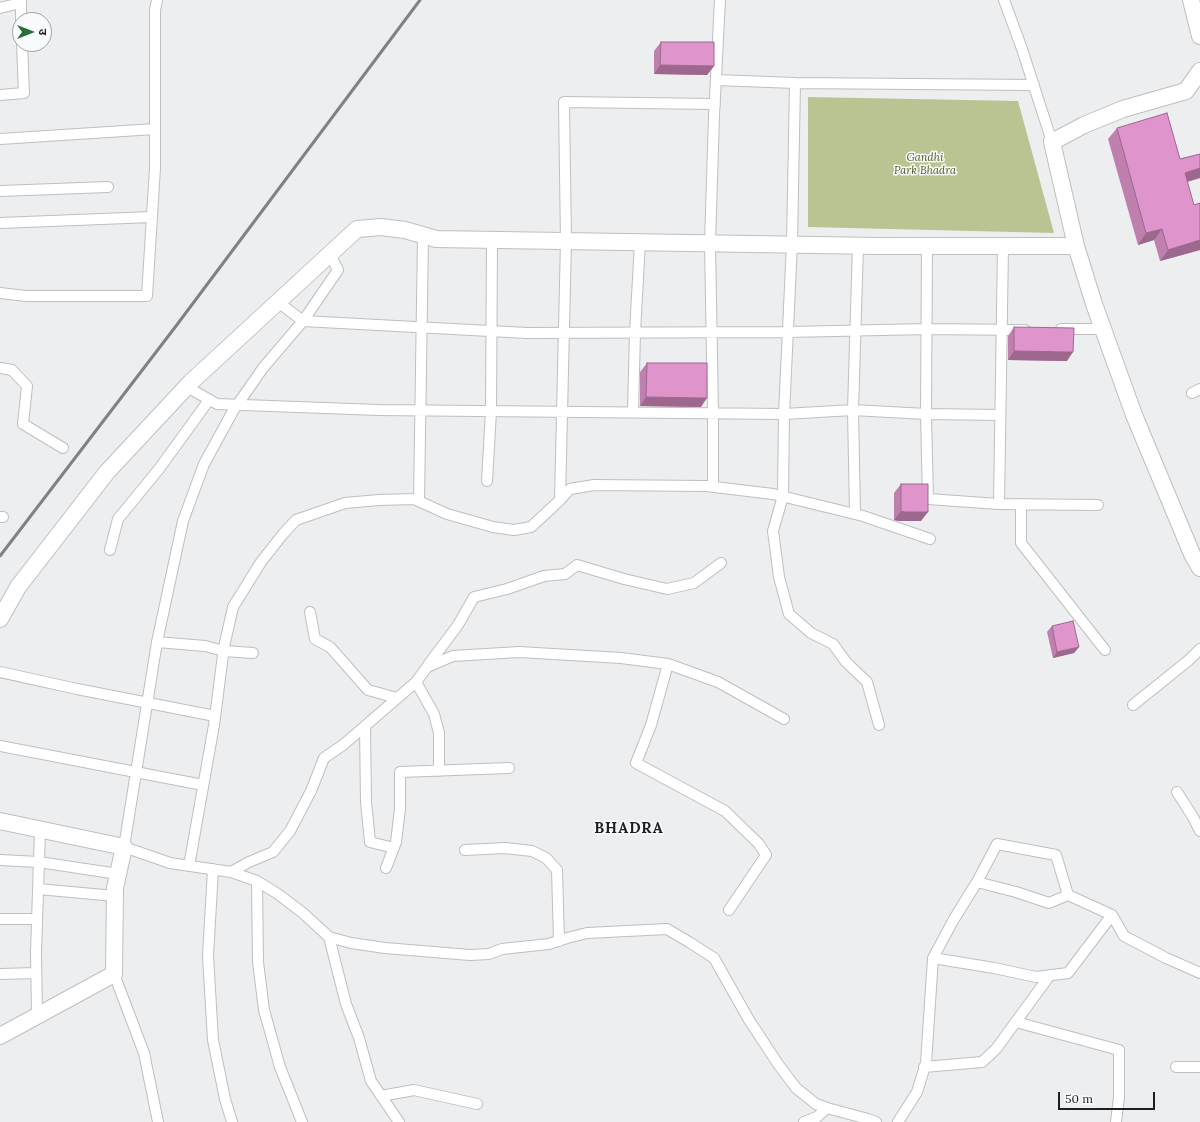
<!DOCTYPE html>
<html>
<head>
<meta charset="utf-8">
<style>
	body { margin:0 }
	#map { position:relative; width:1200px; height:1122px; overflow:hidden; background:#edeeef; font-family:Lora,"Noto Sans Devanagari",serif }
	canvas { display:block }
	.north { position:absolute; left:12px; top:12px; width:40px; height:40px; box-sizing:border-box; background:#fafbfd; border:1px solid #a2a3a4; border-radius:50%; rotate:90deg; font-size:11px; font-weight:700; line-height:16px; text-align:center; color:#1e1f1f }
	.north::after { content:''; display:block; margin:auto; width:14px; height:18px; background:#276e3a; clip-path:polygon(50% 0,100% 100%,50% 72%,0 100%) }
	.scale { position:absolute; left:1058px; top:1092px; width:97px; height:18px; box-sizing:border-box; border:2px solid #1e1f1f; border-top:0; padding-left:5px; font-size:12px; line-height:14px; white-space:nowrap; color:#1e1f1f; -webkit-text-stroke:3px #fafbfd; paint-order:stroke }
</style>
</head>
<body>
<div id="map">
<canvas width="1200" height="1122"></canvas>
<div class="north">उ</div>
<div class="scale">50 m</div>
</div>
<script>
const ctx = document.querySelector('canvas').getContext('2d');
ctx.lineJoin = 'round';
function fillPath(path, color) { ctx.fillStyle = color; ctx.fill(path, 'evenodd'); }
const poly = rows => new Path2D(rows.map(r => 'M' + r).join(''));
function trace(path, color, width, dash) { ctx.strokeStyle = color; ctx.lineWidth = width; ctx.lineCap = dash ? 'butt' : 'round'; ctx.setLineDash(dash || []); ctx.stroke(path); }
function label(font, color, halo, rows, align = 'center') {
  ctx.font = font + ' Lora,serif'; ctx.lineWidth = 3; ctx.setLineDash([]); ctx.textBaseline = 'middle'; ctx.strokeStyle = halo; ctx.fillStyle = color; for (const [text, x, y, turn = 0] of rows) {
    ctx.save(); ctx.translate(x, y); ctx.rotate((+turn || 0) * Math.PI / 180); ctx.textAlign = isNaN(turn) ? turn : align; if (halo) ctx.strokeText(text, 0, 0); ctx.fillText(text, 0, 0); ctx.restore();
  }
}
const green = poly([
	[808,97,1018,101,1054,233,808,227]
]);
const street = poly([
	[21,0,21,20],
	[1004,0,1022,49,1052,142],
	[0,8,21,3],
	[716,80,795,83,1034,85],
	[795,83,792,244,784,414,783,496,773,531,779,577,789,614,811,633,833,644,846,662,867,682,879,725],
	[0,95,24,93,22,44],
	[0,139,155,129],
	[0,191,108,187],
	[0,223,152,217],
	[927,246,926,414,928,499,999,504],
	[1003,246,999,504,1098,505],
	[330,254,338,270,303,321,263,368,233,411,204,464,183,521,157,642,124,847,170,863,231,872,257,881,278,894,303,913,329,937,346,1004,359,1038,371,1081,399,1122],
	[0,293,26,296,147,296,155,168,155,10,157,0],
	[278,302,303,321,527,333,788,332,927,329,1025,330],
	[1061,329,1103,329],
	[0,368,12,370,27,386,23,424,63,448],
	[187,387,217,404,378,410,784,414,853,410,926,414,1000,415],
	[1192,393,1200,389],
	[633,412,635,332,640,242],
	[487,481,491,411,492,240],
	[713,487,713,413,710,243,714,116,720,0],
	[560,500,566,241,564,102,715,104],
	[419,501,423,236],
	[1021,504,1021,543,1105,650],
	[855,514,853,410,858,245],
	[0,517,3,517],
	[110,550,118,519,159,469,209,400],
	[310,612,315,639,330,647,368,690,397,698],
	[157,642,205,646,224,651,253,653],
	[668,664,651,725,636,763,725,811,759,844,766,855,729,910],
	[428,665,458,625,474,597,507,589,544,576,565,574,577,565,624,579,667,589,694,583,721,563],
	[0,672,77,689,215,716],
	[416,682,434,714,439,733,439,771],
	[1133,705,1189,660,1200,649],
	[365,726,366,802,370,842,394,848],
	[0,746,203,785],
	[1177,792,1193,817,1200,831],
	[465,850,505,848,532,851,546,858,557,870,559,941],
	[0,860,39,862,118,874],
	[189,866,214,725,224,647,233,607,261,562,283,534,296,520,345,503,379,500,414,499,447,514,493,527,514,530,531,527,560,500,570,489,594,485,706,486,773,494,863,516,930,539],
	[386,868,396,842,400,809,400,772,509,768],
	[213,869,208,956,213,1040,225,1099,232,1122],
	[231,872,249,862,273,852,290,831,311,791,324,758,343,745,416,682,427,667,453,656,519,652,621,658,668,664,718,682,784,719],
	[257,881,258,962,264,1010,280,1067,302,1122],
	[977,882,1016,892,1049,903,1068,895,1112,915,1124,936,1166,958,1200,973],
	[38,889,115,896],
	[0,919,37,919],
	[329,937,351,943,385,948,470,955,489,954,502,949,549,944,567,938,587,933,667,929,689,942,714,958,749,1020,778,1064,796,1088,816,1104,827,1108],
	[933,958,994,968,1036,977,1068,973,1112,915],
	[0,974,36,973],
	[114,974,144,1053,158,1122],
	[37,1016,36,952,40,830],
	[1016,1022,1119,1050,1119,1097,1116,1122],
	[924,1067,982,1062,996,1049,1050,975],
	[1176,1067,1200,1067],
	[381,1096,414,1090,477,1104],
	[804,1122,817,1117,827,1108,868,1119,876,1122],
	[898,1122,917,1092,926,1063,933,958,954,919,977,882,997,844,1056,855,1068,895]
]);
const primary = poly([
	[1191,0,1200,36],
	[1200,71,1186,91,1123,109,1084,125,1052,142,1076,246,1094,304,1134,415,1192,554,1200,568],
	[0,619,18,587,107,472,191,382,357,229,381,227,405,230,436,239,878,246,1076,246],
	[0,821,124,847,115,888,114,974,0,1036]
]);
const rail = poly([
	[0,556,176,326,420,0]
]);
const wall = poly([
	[661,42,714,66,707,75,654,74,654,51],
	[1117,128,1180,159,1200,154,1200,178,1187,182,1200,250,1160,261,1154,240,1138,245,1108,139],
	[1014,327,1067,361,1008,360,1008,336],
	[647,363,701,407,640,406,640,372],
	[901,484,921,521,899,521,894,520,894,493],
	[1052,626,1079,647,1074,653,1053,658,1047,632]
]);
const shadedWall = poly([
	[660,65,714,66,707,75,654,74],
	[1200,168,1200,178,1176,185,1185,173],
	[1162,229,1154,240,1138,245,1146,233],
	[1200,240,1200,250,1160,261,1168,250],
	[1014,351,1073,352,1067,361,1008,360],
	[646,397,707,398,701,407,640,406],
	[901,511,928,512,921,521,899,521,894,520],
	[1079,647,1074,653,1053,658,1057,652]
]);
const building = poly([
	[661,42,714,42,714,66,660,65,661,42],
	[1167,113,1180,159,1200,154,1200,168,1185,173,1194,205,1200,203,1200,240,1168,250,1162,229,1146,233,1117,128,1167,113],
	[1014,327,1074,328,1073,352,1014,351,1014,327],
	[647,363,707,363,707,398,646,397,647,363],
	[901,484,928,484,928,512,905,512,901,511,901,484],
	[1073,621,1079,647,1057,652,1052,626,1073,621]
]);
const parkNames = [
	["Gandhi",925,158],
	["Park Bhadra",925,171]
];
const districtNames = [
	["BHADRA",629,829]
];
fillPath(green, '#b8c592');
trace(street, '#bebfc1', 12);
trace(primary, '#bebfc1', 18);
trace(street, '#fff', 10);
trace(primary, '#fff', 16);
trace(rail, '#808182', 3);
fillPath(wall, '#c080af');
fillPath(shadedWall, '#9c688e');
fillPath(building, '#df95cb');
trace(building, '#9c688e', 1);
label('italic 11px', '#505c1f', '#fafbfd', parkNames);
ctx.letterSpacing = '1px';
label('bold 15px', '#1e1f1f', '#fafbfd', districtNames);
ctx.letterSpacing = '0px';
</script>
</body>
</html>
